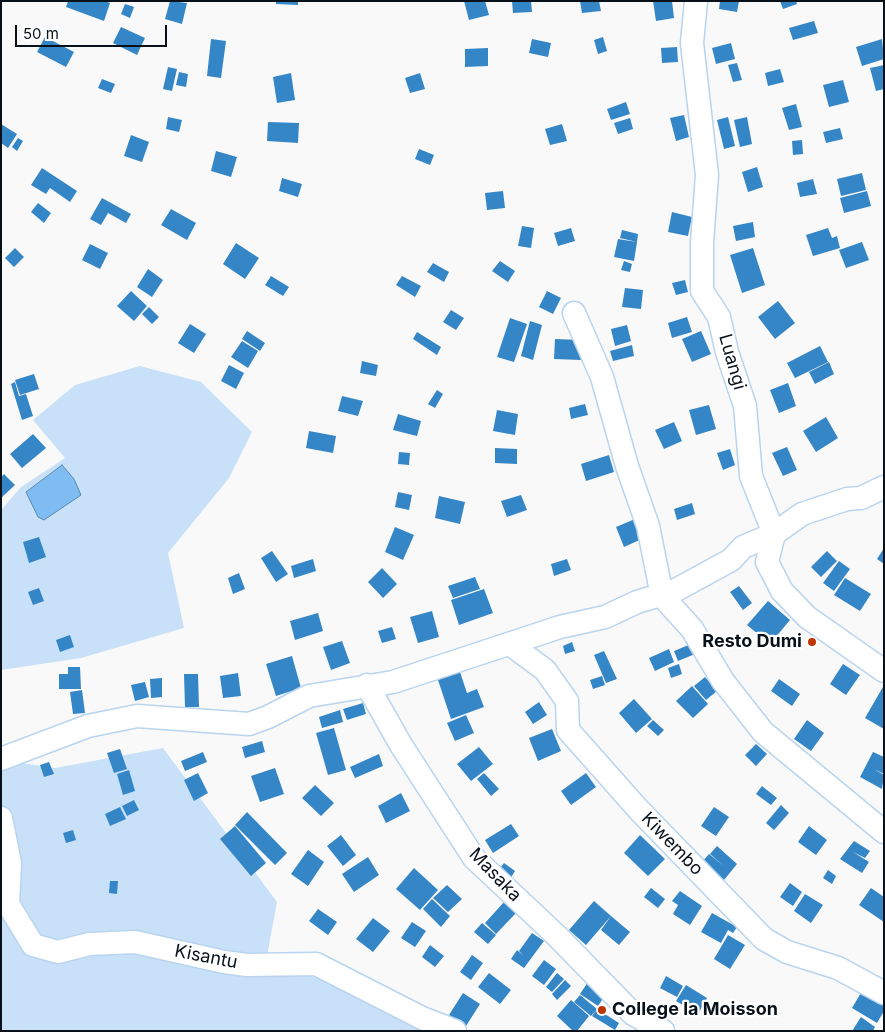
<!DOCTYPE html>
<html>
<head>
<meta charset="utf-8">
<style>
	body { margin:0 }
	#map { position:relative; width:885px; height:1032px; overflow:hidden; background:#f9f9f9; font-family:Inter,sans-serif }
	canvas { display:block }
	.frame { position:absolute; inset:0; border:2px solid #08111a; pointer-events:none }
	.scale { position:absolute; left:15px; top:25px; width:152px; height:22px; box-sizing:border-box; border:2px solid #08111a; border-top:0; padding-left:6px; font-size:15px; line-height:18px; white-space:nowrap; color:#08111a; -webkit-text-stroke:4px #fff; paint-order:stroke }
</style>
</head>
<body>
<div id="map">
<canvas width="885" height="1032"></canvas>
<div class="frame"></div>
<div class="scale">50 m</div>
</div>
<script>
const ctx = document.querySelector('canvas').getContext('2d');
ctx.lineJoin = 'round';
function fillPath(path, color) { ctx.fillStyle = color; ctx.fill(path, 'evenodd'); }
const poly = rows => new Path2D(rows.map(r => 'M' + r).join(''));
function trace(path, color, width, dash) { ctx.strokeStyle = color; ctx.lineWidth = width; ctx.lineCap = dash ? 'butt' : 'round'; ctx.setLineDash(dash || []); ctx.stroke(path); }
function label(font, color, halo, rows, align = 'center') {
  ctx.font = font + ' Inter,sans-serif'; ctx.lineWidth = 4.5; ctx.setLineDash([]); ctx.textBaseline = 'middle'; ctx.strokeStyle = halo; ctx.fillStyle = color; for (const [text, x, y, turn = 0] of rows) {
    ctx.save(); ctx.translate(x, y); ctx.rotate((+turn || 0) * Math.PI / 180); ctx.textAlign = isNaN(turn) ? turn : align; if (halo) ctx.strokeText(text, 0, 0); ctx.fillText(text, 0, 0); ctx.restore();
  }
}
const green = poly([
	[140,366,201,382,252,432,229,478,168,553,184,628,81,658,1,670,1,510,21,487,65,458,33,420,75,385],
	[163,748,277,902,267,956,434,1031,1,1031,1,760,55,768]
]);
const water = poly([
	[62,465,74,479,81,495,44,520,38,517,26,492,62,465]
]);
const building = poly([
	[68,1,105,1,110,3,104,21,66,7],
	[170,1,187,3,182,24,165,19],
	[276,1,298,1,298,5,276,4],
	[464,1,485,1,489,15,469,20],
	[512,1,531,1,532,12,513,13],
	[580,1,599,1,601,11,582,13],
	[653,1,672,1,674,18,656,21],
	[720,1,739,1,737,12,719,9],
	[780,1,796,1,797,4,783,9],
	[125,4,134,7,130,18,121,14],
	[814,21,818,33,793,40,789,28],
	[121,27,145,38,137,55,113,43],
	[45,37,74,52,66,67,37,52],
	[603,37,607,51,598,54,594,40],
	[211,39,226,41,221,78,207,76],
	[532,39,551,43,548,57,529,53],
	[882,39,884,59,862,66,856,47],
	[731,43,735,59,716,64,712,48],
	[677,47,678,62,662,63,661,48],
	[488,48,488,66,465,67,465,49],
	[737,63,742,80,733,82,728,65],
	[884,65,884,89,876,91,870,68],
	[168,67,177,69,172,91,163,89],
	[780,69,784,82,768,86,765,73],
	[179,72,188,74,186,87,176,85],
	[291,73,295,100,277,103,273,77],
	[420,73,425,89,410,93,405,78],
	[102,79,115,84,111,93,98,88],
	[843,80,849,102,829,107,823,85],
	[626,102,630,114,611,120,607,109],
	[796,104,802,127,789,130,782,108],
	[684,115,689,137,676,141,670,118],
	[168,117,182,120,179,132,166,129],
	[728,117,735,146,724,149,717,120],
	[747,117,752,144,740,147,734,120],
	[630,118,633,129,618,134,614,123],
	[268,122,299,123,298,143,267,141],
	[1,124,17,134,8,148,1,143],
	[562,124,567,141,550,145,545,129],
	[840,128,843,139,826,143,823,132],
	[131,135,149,142,142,162,124,156],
	[18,138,23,141,17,151,12,147],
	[802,140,803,154,793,155,792,141],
	[419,149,434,155,430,165,415,159],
	[216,151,237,157,231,177,211,171],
	[757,167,763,187,748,192,742,172],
	[42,168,77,191,70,202,50,188,46,194,31,185],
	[862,173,866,190,841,196,837,179],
	[282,178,302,184,298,197,279,191],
	[813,179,817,194,800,197,797,183],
	[503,191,505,208,487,210,485,193],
	[867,191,871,206,844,213,840,198],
	[102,198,131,214,126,223,108,213,101,225,90,219],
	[38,203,51,213,44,223,31,212],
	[171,209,196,223,187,240,161,225],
	[672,212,692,217,688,236,668,232],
	[753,222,755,237,736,241,733,226],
	[522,226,534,228,531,248,518,246],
	[571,228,575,241,558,246,554,233],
	[828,228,832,238,837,236,840,248,813,256,806,235],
	[622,230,638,234,637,242,620,238],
	[618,239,637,242,634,261,614,257],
	[862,242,869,260,846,268,839,250],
	[236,243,259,258,245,279,223,264],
	[90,244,108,253,100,269,82,260],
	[15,248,24,257,14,267,5,258],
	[753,248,765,285,742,293,730,255],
	[500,261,515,271,508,282,492,271],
	[624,261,632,264,630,272,621,270],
	[433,263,449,272,444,282,427,272],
	[148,269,163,280,152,297,137,287],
	[271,276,289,287,283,296,265,285],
	[402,276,421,286,415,297,396,285],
	[685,280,688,292,676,295,672,283],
	[625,288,643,290,641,309,622,307],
	[131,291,147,306,134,321,117,306],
	[547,291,561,298,553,314,539,307],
	[778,301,795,323,775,339,758,317],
	[149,307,159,317,152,324,142,314],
	[451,310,464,318,456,330,443,322],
	[687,317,692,332,672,338,668,323],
	[510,318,527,324,514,362,497,357],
	[530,321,542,325,533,360,521,356],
	[190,324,206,334,194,353,178,343],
	[627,325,631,341,615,346,611,329],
	[247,331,265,343,260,351,242,339],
	[701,331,711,354,692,362,682,339],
	[417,332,441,347,437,355,413,339],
	[555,339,581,340,581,360,554,359],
	[242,341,258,351,248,368,231,357],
	[632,345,634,356,613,361,610,351],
	[820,346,828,362,795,378,787,363],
	[362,361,378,365,376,376,360,373],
	[829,362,834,374,815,384,809,372],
	[229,365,244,373,236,389,221,381],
	[34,374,39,389,20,395,15,380],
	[15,382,19,396,26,394,33,416,22,420,11,384],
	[788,383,796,406,779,413,770,390],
	[437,390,443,394,435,408,428,404],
	[342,396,363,401,358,416,338,411],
	[585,404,588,415,571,419,569,408],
	[709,405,716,429,696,435,689,410],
	[497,410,518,414,515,435,493,431],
	[398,414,421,421,417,436,393,430],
	[826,417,838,438,816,452,803,431],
	[674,422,682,441,664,449,655,430],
	[309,431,336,436,333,453,306,448],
	[33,434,46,448,22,468,10,454],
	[787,447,797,470,783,476,772,453],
	[495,448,517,449,517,464,495,463],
	[730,449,735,465,723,470,717,453],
	[399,452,410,453,409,465,398,464],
	[609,455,614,472,586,481,581,464],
	[4,474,15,485,1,498,1,477],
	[398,492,412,495,409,510,395,507],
	[521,495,527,510,507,517,501,501],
	[439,496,465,502,460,524,435,518],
	[692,503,695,514,677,520,674,509],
	[635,519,644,538,624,547,616,527],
	[395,527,414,535,403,560,385,552],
	[39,537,46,557,29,563,23,542],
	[884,548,884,564,877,559],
	[272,551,288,574,276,582,261,558],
	[827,551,837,561,821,577,811,567],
	[313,559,316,571,294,578,291,566],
	[567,559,571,570,554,576,551,564],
	[839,561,850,569,834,591,823,583],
	[382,568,397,584,383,598,368,582],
	[239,573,245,589,233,594,228,578],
	[475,577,480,589,453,598,448,586],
	[845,578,871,594,860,611,834,595],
	[739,586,752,603,743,610,730,592],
	[39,588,44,601,33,605,28,592],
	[484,589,493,613,459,625,451,600],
	[768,601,790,620,770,644,747,625],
	[432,611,439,637,418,643,410,617],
	[318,613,323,631,295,640,290,621],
	[392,627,396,639,382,643,378,631],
	[70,635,74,647,60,652,56,640],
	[342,641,350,663,331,670,323,647],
	[572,642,575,651,565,654,563,646],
	[691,644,695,654,678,661,674,651],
	[669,649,674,662,655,671,649,658],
	[604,651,617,679,606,683,594,655],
	[292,656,301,688,276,696,266,664],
	[679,664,682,674,671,678,668,668],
	[843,664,860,675,846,695,830,684],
	[68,667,80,667,81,689,59,689,59,674,68,674],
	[460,672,467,693,477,689,484,707,451,719,438,680],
	[238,673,241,696,223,698,220,676],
	[184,674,198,674,199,707,185,707],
	[602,676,605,685,593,689,590,680],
	[705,677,717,691,706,700,694,686],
	[162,678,162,697,151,698,150,679],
	[779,679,800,694,792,706,771,691],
	[145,682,149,697,135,701,131,685],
	[884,685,884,729,865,718],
	[692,686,708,704,693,718,676,701],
	[82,690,85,713,73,714,70,692],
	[634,699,652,719,636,733,619,713],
	[539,702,547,715,533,724,525,712],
	[363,703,366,714,347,720,343,709],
	[340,710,343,722,322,728,319,717],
	[466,715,474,733,455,741,447,723],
	[653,720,664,730,658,736,647,726],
	[807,720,824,733,811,751,794,739],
	[334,728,346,770,328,775,316,733],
	[552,729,561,751,538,761,529,738],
	[262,741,265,752,245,758,242,747],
	[756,744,767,754,756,766,745,755],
	[479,747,493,764,471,781,457,764],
	[120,749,127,769,114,773,107,753],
	[203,752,207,762,185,771,181,761],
	[873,752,884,757,884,774,874,769,884,775,882,789,860,777],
	[379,754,383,766,355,778,350,767],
	[49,762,54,774,44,777,40,765],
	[275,768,284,794,260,802,251,776],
	[129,770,135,791,123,795,117,774],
	[198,773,208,793,194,801,184,780],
	[484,773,499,789,491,796,477,779],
	[586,773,596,787,571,805,561,791],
	[315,785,334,803,321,816,302,798],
	[762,786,777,798,771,805,756,794],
	[401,793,410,811,386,823,378,806],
	[134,800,139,810,127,816,122,806],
	[781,805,789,813,774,830,766,823],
	[120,807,126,819,110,826,105,814],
	[714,807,729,817,716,836,701,826],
	[247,812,287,853,275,865,235,825],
	[511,824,519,836,493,853,485,840],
	[235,826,266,863,251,876,220,839],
	[809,826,827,840,816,855,798,842],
	[73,830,76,840,66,843,63,833],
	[341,835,356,855,343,866,327,846],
	[640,835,665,859,648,876,624,853],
	[854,841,870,851,865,858,853,852,869,862,862,873,840,859],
	[717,846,737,864,724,880,702,862,709,854,724,866,710,854],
	[308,850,324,862,308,886,291,874],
	[368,857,379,875,354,892,342,874],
	[504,863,515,871,510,879,498,871],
	[414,868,438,890,420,910,396,889],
	[828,870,836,876,832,884,823,878],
	[110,881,118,881,117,894,109,893],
	[790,883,802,892,793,906,780,897],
	[447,885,462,899,448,912,433,898],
	[651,888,665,899,658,908,644,897],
	[871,888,884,897,884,922,859,905],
	[680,891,702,906,690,925,673,914,678,905,672,901],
	[805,894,823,905,811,923,794,911],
	[432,899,450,916,441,927,423,909],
	[594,901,611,916,586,945,569,930],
	[504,902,516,913,496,934,485,923],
	[318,909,337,922,328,935,309,921],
	[712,913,737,927,733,933,728,930,721,943,701,932],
	[611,916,630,932,619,945,601,930],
	[373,918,390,931,373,952,356,939],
	[412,922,426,931,415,947,401,938],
	[482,923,496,935,488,944,474,932],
	[532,933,544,941,524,968,511,959,517,950,524,956,519,951],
	[728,935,745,945,730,969,714,959],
	[430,945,444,956,435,967,422,957],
	[472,955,483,963,471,980,460,972],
	[544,960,556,969,544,985,532,976],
	[489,973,511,990,500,1004,478,987],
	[557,973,564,979,552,992,546,987],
	[666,976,683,986,677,997,660,988],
	[590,979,608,991,598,1006,580,994],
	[565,980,571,986,557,1000,552,994],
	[686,985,707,998,698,1014,676,1001],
	[862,991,884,1004,884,1011,877,1023,852,1008],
	[463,993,480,1004,466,1026,449,1015],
	[580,995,597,1009,591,1016,574,1002],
	[571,1000,589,1016,577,1031,573,1031,557,1016],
	[597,1009,619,1023,615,1030,592,1016],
	[861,1017,875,1027,873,1031,852,1031]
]);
const minor = poly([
	[696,1,692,43,707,175,702,243,702,291,719,317,727,352,745,406,751,476,774,534,767,562,782,591,807,617,884,671],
	[574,313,602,377,627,466,648,526,662,596,692,629,723,681,763,732,884,832],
	[511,645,545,670,567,701,568,730,638,809,764,939,787,952,838,968,884,993],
	[367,685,401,745,474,858,557,936,633,1014,663,1031],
	[1,759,88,726,137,716,249,724,268,717,309,696,393,682,560,627,605,617,637,602,674,591,731,560,743,547,774,534,802,514,847,499,861,498,884,487],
	[1,818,10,863,8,904,33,945,58,952,89,944,135,942,224,962,247,965,316,964,422,1018,455,1031]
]);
const markers = [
	[812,642,5,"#bd3500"],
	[602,1010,5,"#bd3500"]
];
const streetNames = [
	["Luangi",732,362,74],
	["Kiwembo",672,844,46],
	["Masaka",495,875,46],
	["Kisantu",206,957,11]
];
const poiNames = [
	["Resto Dumi",802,642],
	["College la Moisson",612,1010,"left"]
];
fillPath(green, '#c8e1f8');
fillPath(water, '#7fbcf2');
trace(water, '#5b89b1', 1);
fillPath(building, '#3586c7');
trace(minor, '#b8d4ee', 25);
trace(minor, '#fff', 22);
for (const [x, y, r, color] of markers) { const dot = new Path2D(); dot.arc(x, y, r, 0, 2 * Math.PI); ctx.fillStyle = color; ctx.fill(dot); trace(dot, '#fff', 2); }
label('18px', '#08111a', '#fff', streetNames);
label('bold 18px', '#08111a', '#fff', poiNames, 'right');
</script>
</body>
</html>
